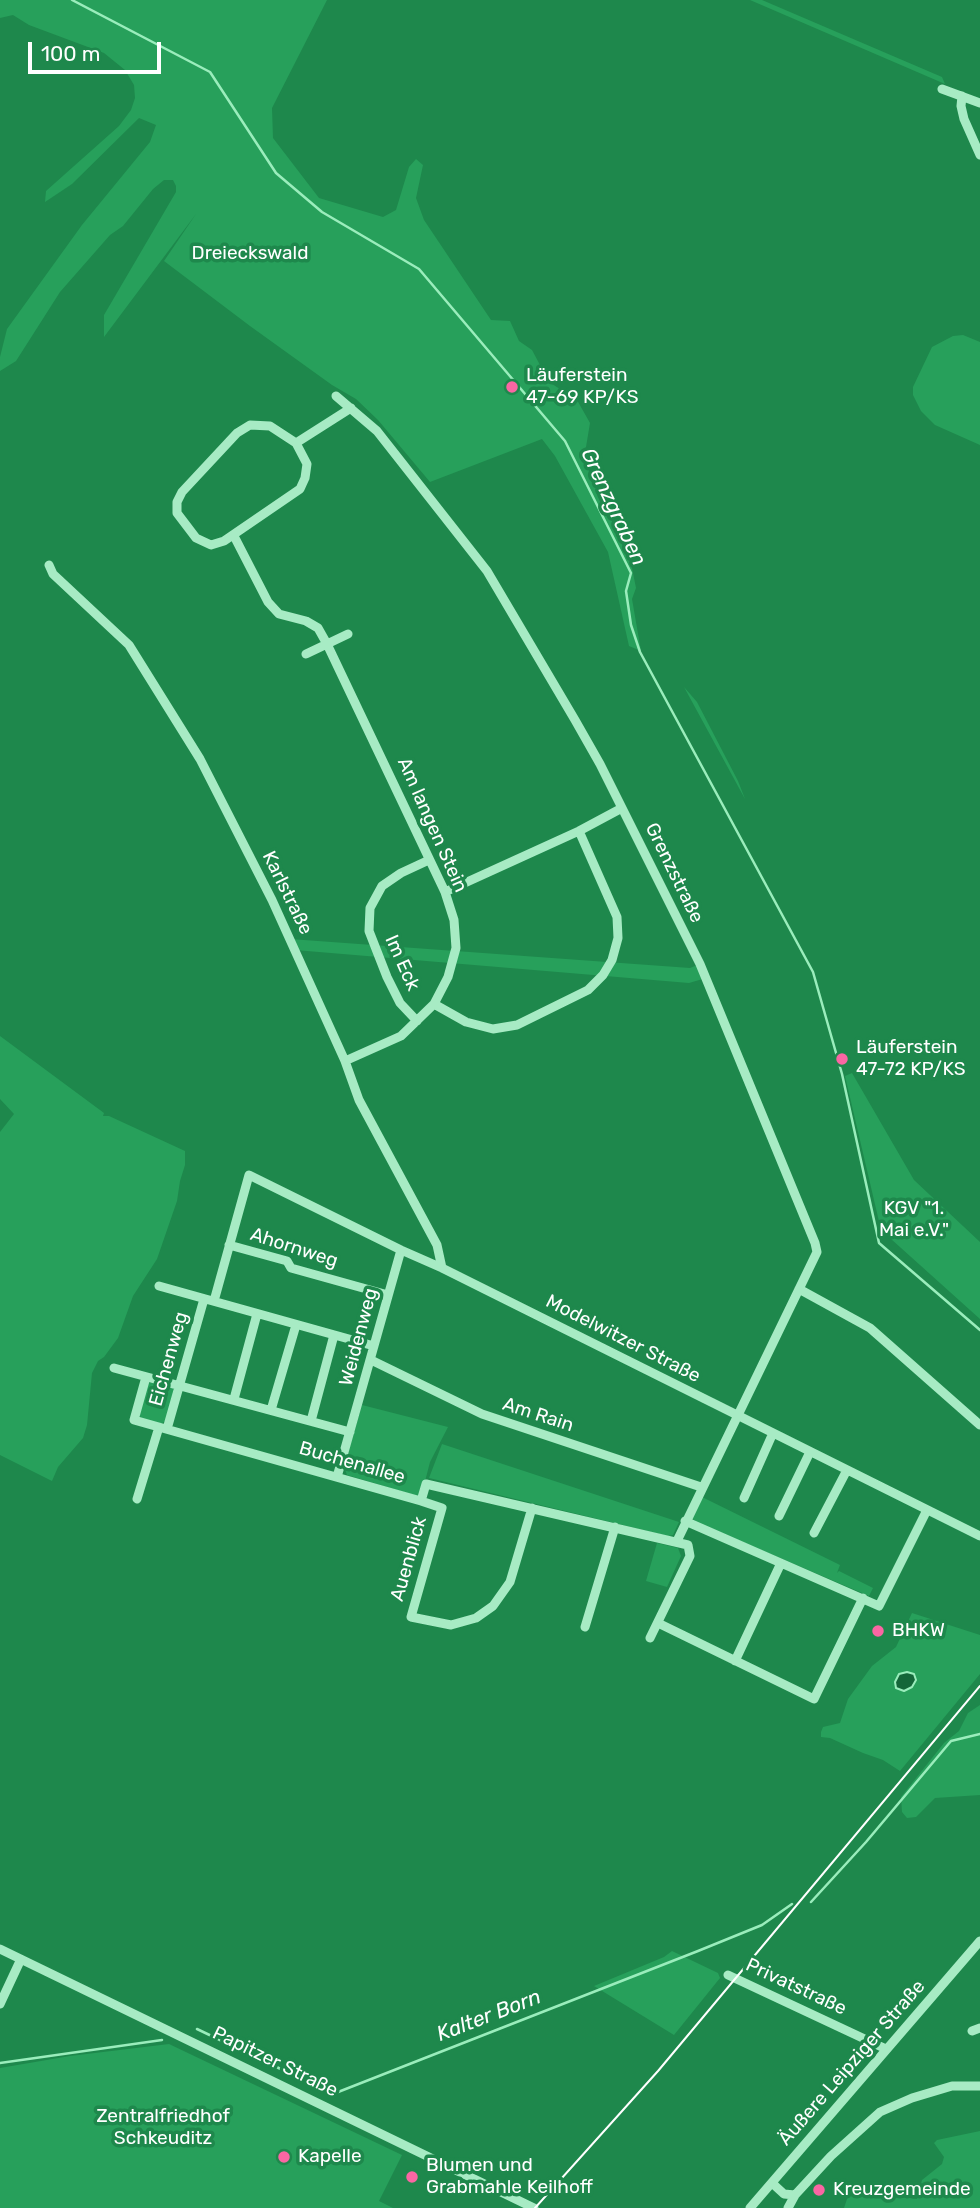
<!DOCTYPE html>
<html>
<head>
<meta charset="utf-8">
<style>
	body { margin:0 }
	#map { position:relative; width:980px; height:2208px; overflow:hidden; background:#1e884c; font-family:Rubik,sans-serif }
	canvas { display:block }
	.scale { position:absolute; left:28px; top:42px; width:133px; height:32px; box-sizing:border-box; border:4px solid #fff; border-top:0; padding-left:9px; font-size:21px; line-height:24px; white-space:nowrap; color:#fff; -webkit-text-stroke:5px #1e884c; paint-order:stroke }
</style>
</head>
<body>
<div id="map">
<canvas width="980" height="2208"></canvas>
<div class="scale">100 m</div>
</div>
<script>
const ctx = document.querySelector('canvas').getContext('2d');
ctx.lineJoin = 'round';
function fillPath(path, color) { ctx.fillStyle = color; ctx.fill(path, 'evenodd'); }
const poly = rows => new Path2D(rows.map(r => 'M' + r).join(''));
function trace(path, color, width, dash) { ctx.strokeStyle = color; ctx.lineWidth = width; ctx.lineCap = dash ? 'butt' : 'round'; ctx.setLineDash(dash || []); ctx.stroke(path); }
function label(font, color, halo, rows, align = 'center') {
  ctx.font = font + ' Rubik,sans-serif'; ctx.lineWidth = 7; ctx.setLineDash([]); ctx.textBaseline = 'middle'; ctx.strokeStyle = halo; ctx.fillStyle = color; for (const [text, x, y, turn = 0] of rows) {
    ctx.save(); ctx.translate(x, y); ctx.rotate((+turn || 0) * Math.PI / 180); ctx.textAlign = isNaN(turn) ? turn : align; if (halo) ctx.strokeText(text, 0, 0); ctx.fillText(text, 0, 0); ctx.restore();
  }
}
const green = poly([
	[0,0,327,0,272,108,273,138,319,198,383,217,396,210,409,167,416,159,423,165,416,198,424,220,491,320,510,321,519,341,532,350,549,382,577,400,590,423,584,459,631,563,636,588,632,599,641,651,629,646,608,552,555,456,542,439,430,482,378,420,356,399,332,385,250,326,164,261,196,214,104,337,104,315,176,192,176,186,173,180,164,180,153,189,123,226,110,235,60,292,16,361,0,371,0,357,7,329,82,225,150,142,156,125,139,118,72,184,45,202,46,191,119,126,131,110,135,98,134,85,125,70,104,53,29,25,13,15,0,18],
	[750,0,762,0,942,77,945,84],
	[963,335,980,342,980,445,935,425,921,411,913,395,913,387,932,347,953,336],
	[684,687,697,702,738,781,745,799],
	[290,939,690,968,700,964,706,978,689,983,295,950],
	[0,1036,104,1113,103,1116,109,1116,185,1151,185,1165,180,1181,177,1201,157,1259,133,1296,118,1338,104,1357,98,1361,92,1373,87,1425,83,1438,58,1467,52,1481,0,1455,0,1132,14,1114,0,1099],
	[852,1073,914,1180,980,1242,980,1319,881,1230,845,1076],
	[152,1382,172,1387,175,1392,167,1420,161,1424,141,1419,139,1413,147,1384],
	[362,1405,448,1427,430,1462,421,1497,347,1475,344,1467],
	[442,1444,679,1522,673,1535,668,1536,429,1478],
	[702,1497,840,1565,837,1573,839,1571,873,1588,869,1596,696,1522,692,1518],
	[657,1543,678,1548,681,1556,667,1587,646,1581],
	[912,1613,980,1635,980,1674,900,1771,883,1760,863,1753,830,1738,821,1737,821,1732,823,1727,840,1723,848,1699,872,1666,896,1647],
	[980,1705,980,1795,935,1798,916,1817,907,1818,902,1812,901,1797,944,1743,959,1731,968,1713],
	[672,1951,718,1973,720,1978,674,2035,594,1986,664,1957],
	[169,2044,402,2155,379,2201,393,2208,0,2208,0,2068,70,2056],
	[980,2131,980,2208,844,2208,850,2190,917,2199,922,2180,942,2164,944,2157,934,2143,937,2140]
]);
const water = poly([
	[907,1672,914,1674,916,1680,912,1687,904,1691,896,1688,895,1682,899,1674,907,1672]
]);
const stream = poly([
	[72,0,210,72,276,173,322,212,419,269,565,441,631,573,626,591,631,625,640,652,813,972,842,1074,879,1243,980,1330],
	[811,1902,866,1842,951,1741,980,1734],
	[197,2029,333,2094,698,1951,762,1925,792,1904],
	[0,2063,162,2040]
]);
const minor = poly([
	[942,89,980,103],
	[962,96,961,106,964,119,980,155],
	[336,396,377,431,487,571,575,720,600,764,700,964,815,1243,817,1252,677,1541],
	[296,443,307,464,305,478,300,489,224,541,211,545,196,538,177,513,177,502,182,492,237,433,250,425,270,426,296,443,351,408],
	[234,536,268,602,279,614,306,621,318,628,327,644,445,892,454,920,456,948,448,977,434,1004,401,1036,345,1061],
	[49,565,53,574,129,645,200,759,272,900,345,1061,359,1100,437,1245,442,1268],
	[306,654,348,634],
	[445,892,579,831,622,808],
	[434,1004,466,1022,493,1029,517,1025,588,990,603,975,612,960,618,938,617,917,579,831],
	[417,1021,400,1003,387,977,369,931,370,908,382,886,401,873,429,860],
	[229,1245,287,1261,291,1268,388,1295],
	[159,1286,374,1346],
	[799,1289,870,1328,980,1425],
	[214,1301,249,1175,401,1250,442,1268,980,1536],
	[371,1360,482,1414,701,1487],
	[114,1368,350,1432],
	[146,1377,134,1420,421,1501,426,1484,688,1545,690,1556,650,1638],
	[234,1399,257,1314],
	[271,1410,296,1325],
	[311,1421,334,1335],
	[167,1429,204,1299],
	[337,1477,401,1250],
	[744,1498,773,1433],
	[137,1499,159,1427],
	[421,1501,442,1508,411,1617,451,1625,476,1618,493,1606,510,1582,532,1508],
	[779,1516,810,1452],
	[685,1521,879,1606,927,1510],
	[814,1533,847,1470],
	[658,1623,814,1699,863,1598],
	[585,1627,615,1527],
	[735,1661,781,1563],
	[0,1949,534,2208],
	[728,1975,886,2049],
	[0,2004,21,1959],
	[972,2031,980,2028],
	[772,2183,784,2194,795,2195],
	[750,2208,980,1941],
	[788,2208,795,2195,831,2156,880,2112,912,2098,952,2086,980,2086]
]);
const tram = poly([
	[535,2208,658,2071,980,1686]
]);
const markers = [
	[512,387,7,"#fa66a3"],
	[842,1059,7,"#fa66a3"],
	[878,1631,7,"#fa66a3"],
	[284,2157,7,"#fa66a3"],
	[412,2177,7,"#fa66a3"],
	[819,2190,7,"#fa66a3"]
];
const parkNames = [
	["Dreieckswald",250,254],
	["KGV \"1.",914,1209],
	["Mai e.V.\"",914,1231],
	["Zentralfriedhof",163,2117],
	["Schkeuditz",163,2139]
];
const poiNames = [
	["Läuferstein",526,376],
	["47-69 KP/KS",526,398],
	["Läuferstein",856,1048],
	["47-72 KP/KS",856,1070],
	["BHKW",892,1631],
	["Kapelle",298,2157],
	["Blumen und",426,2166],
	["Grabmahle Keilhoff",426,2188],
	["Kreuzgemeinde",833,2190]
];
const streetNames = [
	["Am langen Stein",432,825,66],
	["Grenzstraße",674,873,64],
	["Karlstraße",287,893,64],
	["Im Eck",402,963,66],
	["Ahornweg",294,1248,18],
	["Weidenweg",359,1337,-75],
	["Modelwitzer Straße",623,1339,27],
	["Eichenweg",169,1359,-74],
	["Am Rain",538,1415,18],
	["Buchenallee",352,1463,16],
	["Auenblick",409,1559,-74],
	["Privatstraße",796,1987,25],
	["Papitzer Straße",275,2062,26],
	["Äußere Leipziger Straße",852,2063,-49]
];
const waterNames = [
	["Grenzgraben",613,507,65],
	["Kalter Born",489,2016,-21]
];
fillPath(green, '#27a05b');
fillPath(water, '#146639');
trace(water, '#9aedbc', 2);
trace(stream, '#9aedbc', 2.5);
trace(minor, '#a7ebc4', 9);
trace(tram, '#fff', 2);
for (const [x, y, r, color] of markers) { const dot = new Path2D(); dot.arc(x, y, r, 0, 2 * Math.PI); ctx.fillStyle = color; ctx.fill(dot); trace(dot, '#1e884c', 2.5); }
label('19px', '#fff', '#1e884c', parkNames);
label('19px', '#fff', '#1e884c', poiNames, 'left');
label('19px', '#fff', '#1e884c', streetNames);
label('italic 21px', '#fff', '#1e884c', waterNames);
</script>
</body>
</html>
